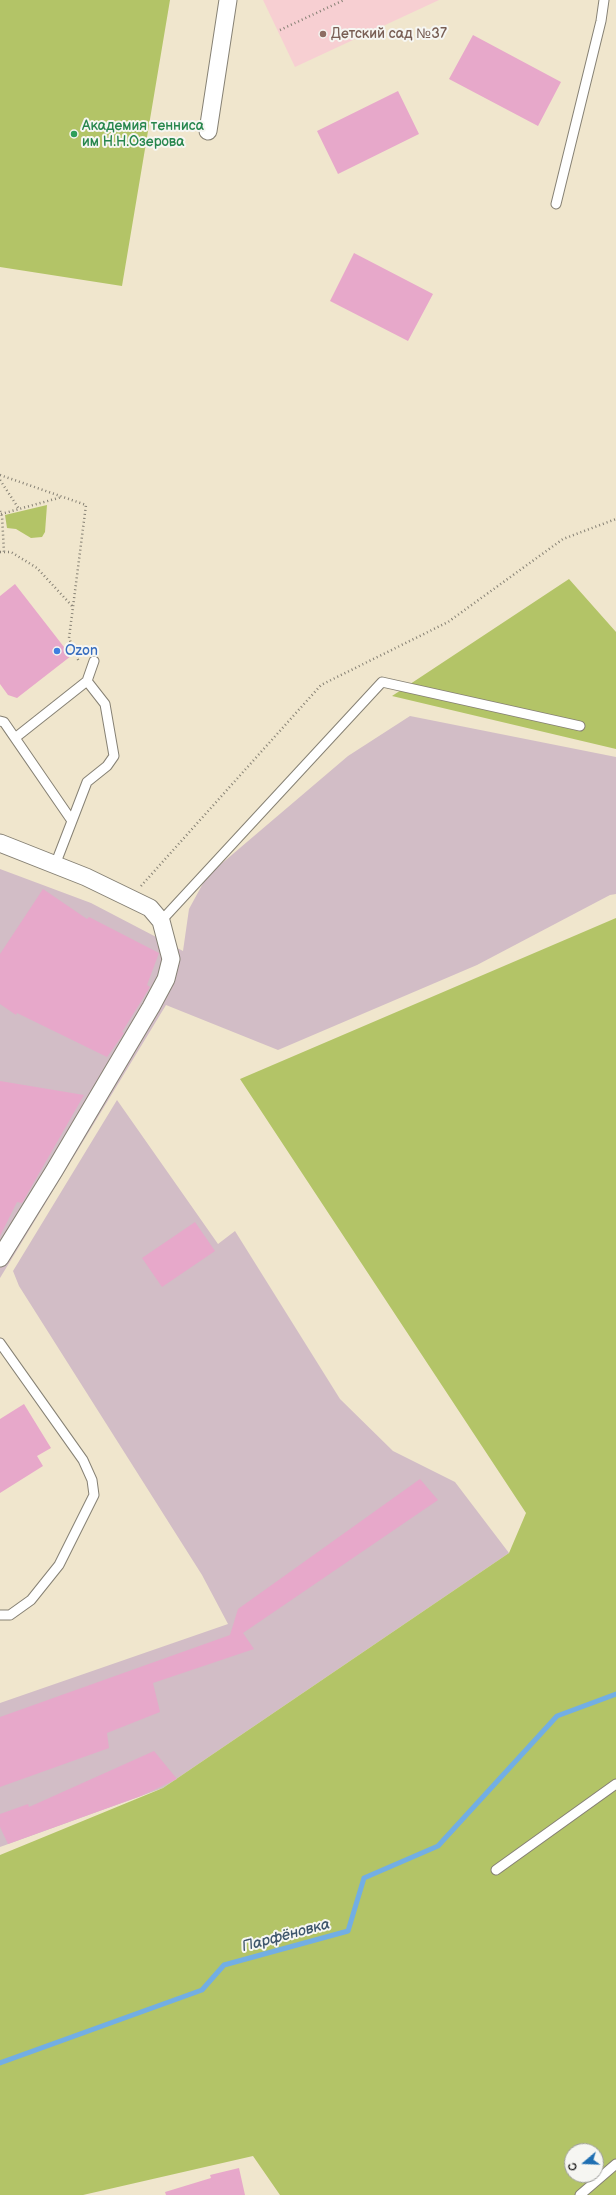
<!DOCTYPE html>
<html>
<head>
<meta charset="utf-8">
<style>
	body { margin:0 }
	#map { position:relative; width:616px; height:2195px; overflow:hidden; background:#f0e6cd; font-family:"Balsamiq Sans",sans-serif }
	canvas { display:block }
	.north { position:absolute; left:564px; top:2143px; width:40px; height:40px; box-sizing:border-box; background:#f6f6f2; border:1px solid #9f9f9c; border-radius:50%; rotate:251deg; font-size:11px; font-weight:700; line-height:16px; text-align:center; color:#1c1c1c }
	.north::after { content:''; display:block; margin:auto; width:14px; height:18px; background:#1f6fb2; clip-path:polygon(50% 0,100% 100%,50% 72%,0 100%) }
</style>
</head>
<body>
<div id="map">
<canvas width="616" height="2195"></canvas>
<div class="north">С</div>
</div>
<script>
const ctx = document.querySelector('canvas').getContext('2d');
ctx.lineJoin = 'round';
function fillPath(path, color) { ctx.fillStyle = color; ctx.fill(path, 'evenodd'); }
const poly = rows => new Path2D(rows.map(r => 'M' + r).join(''));
function trace(path, color, width, dash) { ctx.strokeStyle = color; ctx.lineWidth = width; ctx.lineCap = dash ? 'butt' : 'round'; ctx.setLineDash(dash || []); ctx.stroke(path); }
function label(font, color, halo, rows, align = 'center') {
  ctx.font = font + ' "Balsamiq Sans",sans-serif'; ctx.lineWidth = 4; ctx.setLineDash([]); ctx.textBaseline = 'middle'; ctx.strokeStyle = halo; ctx.fillStyle = color; for (const [text, x, y, turn = 0] of rows) {
    ctx.save(); ctx.translate(x, y); ctx.rotate((+turn || 0) * Math.PI / 180); ctx.textAlign = isNaN(turn) ? turn : align; if (halo) ctx.strokeText(text, 0, 0); ctx.fillText(text, 0, 0); ctx.restore();
  }
}
const built = poly([
	[263,0,439,0,295,67]
]);
const industrial = poly([
	[410,716,616,757,616,894,610,895,477,965,278,1050,166,1005,0,1278,0,869,91,903,183,951,189,909,207,876,348,756],
	[117,1100,218,1244,235,1231,340,1399,393,1451,455,1482,509,1553,163,1788,0,1847,0,1703,228,1624,202,1575,19,1286,13,1271]
]);
const green = poly([
	[0,0,170,0,122,286,0,267],
	[47,505,45,532,42,537,31,538,16,529,7,528,5,515],
	[569,579,616,632,616,749,392,696],
	[616,918,616,2195,280,2195,253,2156,83,2195,0,2195,0,1855,163,1788,509,1553,526,1513,240,1079],
	[572,2151,596,2151,596,2175,572,2175]
]);
const stream = poly([
	[0,2063,202,1990,224,1965,348,1931,364,1878,438,1846,557,1716,616,1694]
]);
const building = poly([
	[473,35,561,82,538,126,449,79],
	[398,91,419,134,338,174,317,131],
	[354,253,433,294,408,341,330,301],
	[15,584,71,656,17,698,8,695,0,684,0,596],
	[43,889,87,919,89,917,159,953,147,985,150,987,122,1032,124,1033,107,1057,17,1013,16,1015,0,1004,0,954],
	[0,1081,84,1095,22,1203,17,1202,0,1236],
	[195,1222,215,1251,162,1287,142,1258],
	[24,1404,51,1448,37,1456,43,1466,0,1493,0,1419],
	[420,1479,438,1500,243,1633,254,1649,153,1683,160,1712,107,1733,109,1748,0,1787,0,1717,230,1635,238,1609],
	[154,1751,177,1779,141,1796,8,1844,0,1827,0,1814,28,1804,29,1807],
	[239,2168,245,2195,166,2195,165,2192,211,2178,210,2175]
]);
const path = poly([
	[280,30,344,0],
	[0,475,86,505,69,638,79,662],
	[0,480,19,509],
	[0,511,2,516,4,552],
	[1,514,62,497],
	[0,552,11,552,37,568,73,607],
	[141,886,321,685,448,622,563,539,616,519]
]);
const service = poly([
	[556,204,601,21,604,0],
	[87,681,94,661],
	[0,721,4,722,72,821,55,865],
	[15,738,87,681,105,704,114,756,107,766,87,782,72,821],
	[161,921,382,682,580,726],
	[0,1343,83,1460,92,1480,94,1495,59,1565,31,1600,10,1615,0,1615],
	[496,1870,616,1784],
	[580,2195,616,2164]
]);
const minor = poly([
	[208,131,228,0],
	[0,843,86,877,150,908,161,921,171,959,166,979,151,1007,54,1171,0,1258]
]);
const markers = [
	[323,34,4,"#8d6e63"],
	[74,134,4,"#2e9e5b"],
	[57,651,4,"#3f7fe0"]
];
const educationNames = [
	["Детский сад №37",331,34]
];
const leisureNames = [
	["Академия тенниса",82,126],
	["им Н.Н.Озерова",82,142]
];
const shopNames = [
	["Ozon",65,651]
];
const waterNames = [
	["Парфёновка",286,1936,-15]
];
fillPath(built, '#f7cfd2');
fillPath(industrial, '#d2bdc6');
fillPath(green, '#b3c467');
trace(stream, '#72aee4', 5);
fillPath(building, '#e7a8ca');
trace(service, '#868174', 11);
trace(minor, '#868174', 19);
trace(path, '#868174', 2.5, [1, 3]);
trace(service, '#fff', 9);
trace(minor, '#fff', 17);
for (const [x, y, r, color] of markers) { const dot = new Path2D(); dot.arc(x, y, r, 0, 2 * Math.PI); ctx.fillStyle = color; ctx.fill(dot); trace(dot, '#f6f6f2', 1.5); }
label('14px', '#785e54', '#f6f6f2', educationNames, 'left');
label('14px', '#27864d', '#f6f6f2', leisureNames, 'left');
label('14px', '#366cbe', '#f6f6f2', shopNames, 'left');
label('italic 15px', '#3e566c', '#f6f6f2', waterNames);
</script>
</body>
</html>
